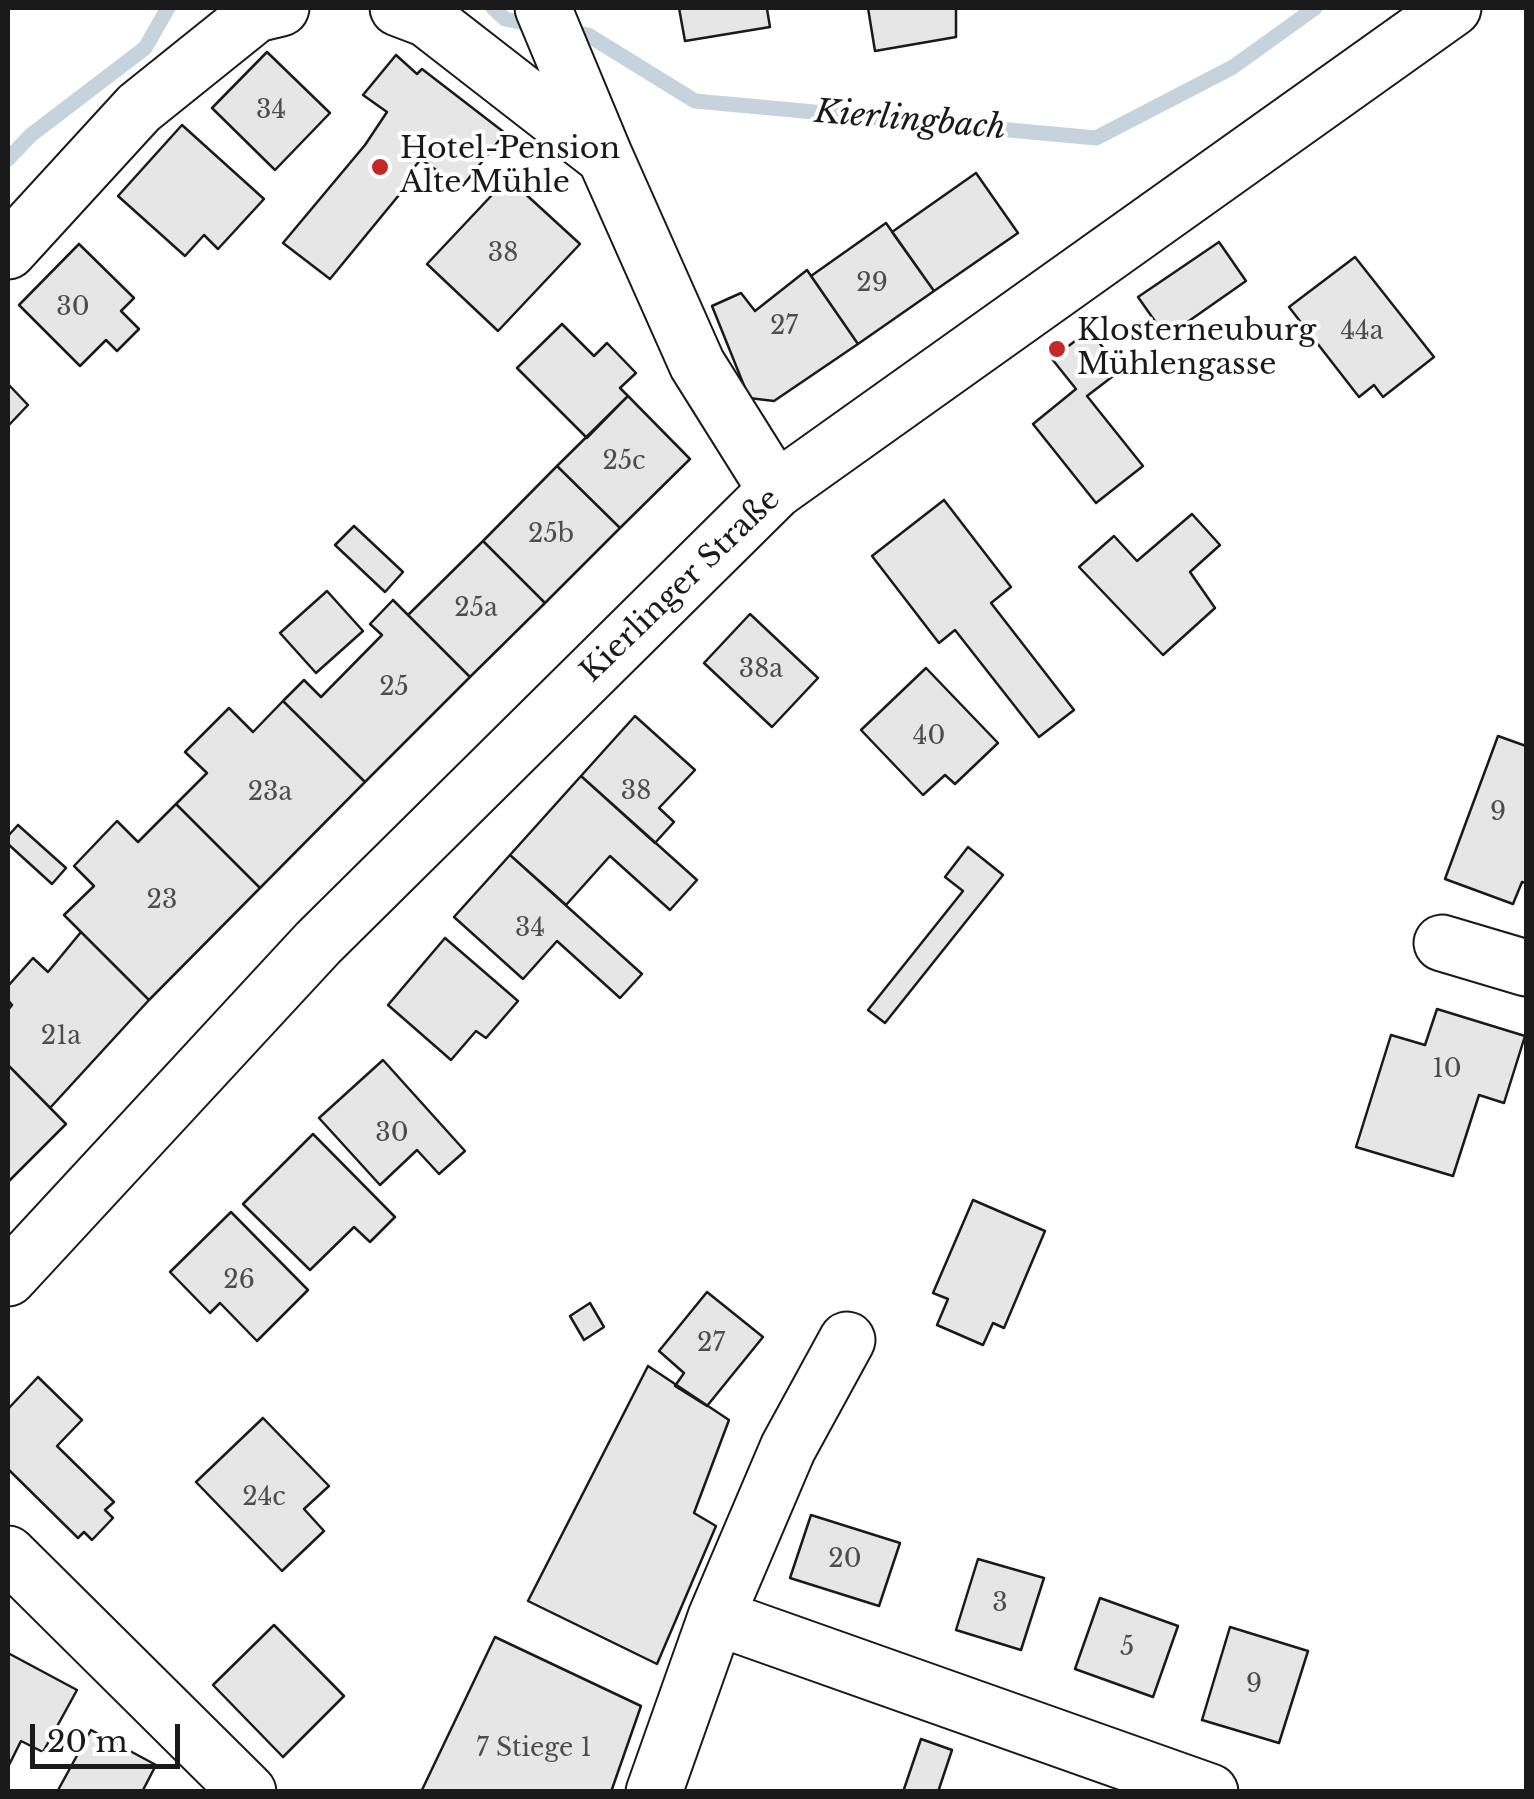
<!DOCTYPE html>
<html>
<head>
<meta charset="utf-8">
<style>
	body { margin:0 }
	#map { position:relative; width:1534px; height:1799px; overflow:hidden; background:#fff; font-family:"Libre Baskerville",serif }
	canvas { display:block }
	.frame { position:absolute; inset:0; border:10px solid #1a1a1a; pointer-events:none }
	.scale { position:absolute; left:30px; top:1724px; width:150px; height:45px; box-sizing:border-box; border:5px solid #1a1a1a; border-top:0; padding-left:12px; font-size:30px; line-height:35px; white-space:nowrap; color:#1a1a1a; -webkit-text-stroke:8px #fff; paint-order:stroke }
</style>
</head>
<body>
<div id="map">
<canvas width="1534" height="1799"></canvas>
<div class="frame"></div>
<div class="scale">20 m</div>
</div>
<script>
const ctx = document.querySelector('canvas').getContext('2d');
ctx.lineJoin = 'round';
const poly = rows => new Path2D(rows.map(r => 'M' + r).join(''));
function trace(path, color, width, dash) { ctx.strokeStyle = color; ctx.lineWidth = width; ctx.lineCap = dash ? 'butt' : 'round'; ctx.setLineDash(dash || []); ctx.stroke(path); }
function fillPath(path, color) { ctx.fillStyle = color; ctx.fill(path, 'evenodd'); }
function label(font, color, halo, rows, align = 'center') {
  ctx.font = font + ' "Libre Baskerville",serif'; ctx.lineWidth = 8; ctx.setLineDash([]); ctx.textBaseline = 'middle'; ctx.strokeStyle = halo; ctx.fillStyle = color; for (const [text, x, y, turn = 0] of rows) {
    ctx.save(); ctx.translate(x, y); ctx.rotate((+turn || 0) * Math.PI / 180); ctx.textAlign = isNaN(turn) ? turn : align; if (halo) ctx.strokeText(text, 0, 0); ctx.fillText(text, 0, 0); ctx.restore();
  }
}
const stream = poly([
	[493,8,505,19,539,26],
	[567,31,588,35,695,101,1096,138,1233,67,1315,8],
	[8,159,31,135,145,48,168,8]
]);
const building = poly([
	[679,8,775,8,767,9,770,27,685,41,679,8],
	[868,8,956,8,956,37,875,51,868,8],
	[267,52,330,113,275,170,212,108,267,52],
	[396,55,417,74,422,69,505,133,461,188,421,159,408,175,413,178,330,279,283,243,365,145,387,112,363,95,396,55],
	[182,125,264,199,218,249,204,235,185,256,118,196,182,125],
	[976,173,1018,233,934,291,892,232,976,173],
	[508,178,580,244,498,331,427,264,508,178],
	[886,223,934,291,858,344,811,276,886,223],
	[1219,242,1246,281,1166,337,1138,297,1219,242],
	[79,244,134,298,121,311,139,329,117,351,106,340,80,366,19,305,79,244],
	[1355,257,1434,357,1383,397,1374,385,1359,397,1289,307,1355,257],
	[807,270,858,344,774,401,749,398,712,306,741,293,755,311,807,270],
	[562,324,594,356,607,343,636,373,620,388,628,396,587,438,517,368,562,324],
	[1089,330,1121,370,1087,396,1143,466,1096,503,1033,424,1076,389,1052,359,1089,330],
	[8,384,28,405,8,426,8,384],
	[628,396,690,459,620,528,557,466,628,396],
	[557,466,620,528,545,603,483,541,557,466],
	[944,500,1011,587,991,603,1074,710,1039,737,955,630,939,643,872,556,944,500],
	[1192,514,1220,545,1190,572,1215,608,1163,655,1079,567,1114,536,1137,561,1192,514],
	[354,526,403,572,385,592,335,545,354,526],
	[483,541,545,603,470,677,408,615,483,541],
	[327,591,363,631,316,673,280,633,327,591],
	[393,600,470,677,365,782,283,701,304,680,321,697,382,635,370,624,393,600],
	[750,614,818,678,772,727,704,663,750,614],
	[926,668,998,743,955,784,945,775,923,795,861,730,926,668],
	[283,701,365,782,260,888,176,804,207,773,185,752,229,708,253,732,283,701],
	[635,716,695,770,659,808,674,822,655,843,581,776,635,716],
	[1498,736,1526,746,1526,883,1522,882,1513,904,1445,879,1498,736],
	[581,776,697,880,670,910,610,856,566,905,510,855,581,776],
	[176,804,260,888,149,1000,64,915,94,886,74,866,117,821,138,842,176,804],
	[18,825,66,868,52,884,8,844,8,836,18,825],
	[968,847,1003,875,885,1023,868,1010,963,891,945,877,968,847],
	[510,855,642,974,620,998,557,941,523,979,454,917,510,855],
	[81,932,149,1000,50,1108,8,1065,8,1010,12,1005,8,1000,8,986,33,958,48,972,81,932],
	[445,938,518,1001,486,1038,476,1031,451,1060,388,1005,445,938],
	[1437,1009,1525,1036,1504,1103,1479,1095,1453,1176,1356,1147,1391,1035,1425,1045,1437,1009],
	[383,1060,465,1151,439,1174,417,1150,380,1185,319,1118,383,1060],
	[8,1065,66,1124,8,1182,8,1065],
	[313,1134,395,1217,370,1242,354,1227,310,1270,243,1204,313,1134],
	[973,1200,1045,1231,1004,1328,993,1323,983,1345,937,1325,948,1299,933,1293,973,1200],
	[231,1212,308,1290,257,1341,220,1303,210,1313,170,1272,231,1212],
	[707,1292,763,1337,707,1406,675,1386,684,1373,659,1351,707,1292],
	[590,1303,604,1327,584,1340,570,1316,590,1303],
	[648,1366,729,1420,694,1513,716,1526,657,1664,528,1601,648,1366],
	[38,1377,82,1420,57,1446,114,1502,105,1510,113,1518,92,1540,84,1532,78,1538,8,1469,8,1409,38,1377],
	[263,1418,329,1486,304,1509,324,1531,282,1571,196,1482,263,1418],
	[811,1515,900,1543,879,1606,790,1578,811,1515],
	[978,1559,1044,1578,1021,1650,956,1630,978,1559],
	[1100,1598,1178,1626,1153,1697,1075,1669,1100,1598],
	[274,1625,344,1696,283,1757,213,1685,274,1625],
	[1230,1627,1308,1651,1279,1743,1202,1720,1230,1627],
	[495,1637,641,1706,611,1792,421,1792,495,1637],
	[8,1653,77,1690,43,1752,21,1741,8,1767,8,1653],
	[91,1730,156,1765,142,1792,57,1792,91,1730],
	[921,1739,952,1750,938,1792,903,1792,921,1739]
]);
const minor = poly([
	[398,8,427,19,602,155],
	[543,8,605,157,697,364,776,490],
	[8,251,139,108,256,14,281,8],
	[1442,943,1526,968],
	[8,1554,248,1792],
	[716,1617,1210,1792],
	[654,1792,716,1617,788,1448,847,1340]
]);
const major = poly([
	[8,1278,318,943,776,490,1453,8]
]);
const markers = [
	[380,167,10,"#c62828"],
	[1057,349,10,"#c62828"]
];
const numberNames = [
	["34",271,111],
	["38",503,254],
	["29",872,284],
	["30",73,308],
	["27",784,327],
	["44a",1362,332],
	["25c",624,462],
	["25b",551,535],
	["25a",476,609],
	["38a",761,670],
	["25",394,688],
	["40",929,737],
	["38",636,792],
	["23a",270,793],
	["9",1498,813],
	["23",162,901],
	["34",530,929],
	["21a",61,1037],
	["10",1447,1070],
	["30",392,1134],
	["26",239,1281],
	["27",711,1344],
	["24c",264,1498],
	["20",845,1560],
	["3",1000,1604],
	["5",1127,1648],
	["9",1254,1685],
	["7 Stiege 1",534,1749]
];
const poiNames = [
	["Hotel-Pension",400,150],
	["Alte Mühle",400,184],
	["Klosterneuburg",1077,332],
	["Mühlengasse",1077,366]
];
const streetNames = [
	["Kierlinger Straße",681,586,-44]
];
const waterNames = [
	["Kierlingbach",910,121,5]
];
trace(stream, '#c6d2dc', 15);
fillPath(building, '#e6e6e6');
trace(building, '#1a1a1a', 2.5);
trace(minor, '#1a1a1a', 59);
trace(major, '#1a1a1a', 59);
trace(minor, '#fff', 55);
trace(major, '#fff', 55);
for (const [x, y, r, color] of markers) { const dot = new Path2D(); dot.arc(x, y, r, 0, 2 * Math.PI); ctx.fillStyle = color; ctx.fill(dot); trace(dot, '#fff', 4); }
label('25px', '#4d4d4d', null, numberNames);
label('30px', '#1a1a1a', '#fff', poiNames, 'left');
label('30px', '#1a1a1a', '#fff', streetNames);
label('italic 32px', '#1a1a1a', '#fff', waterNames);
</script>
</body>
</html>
